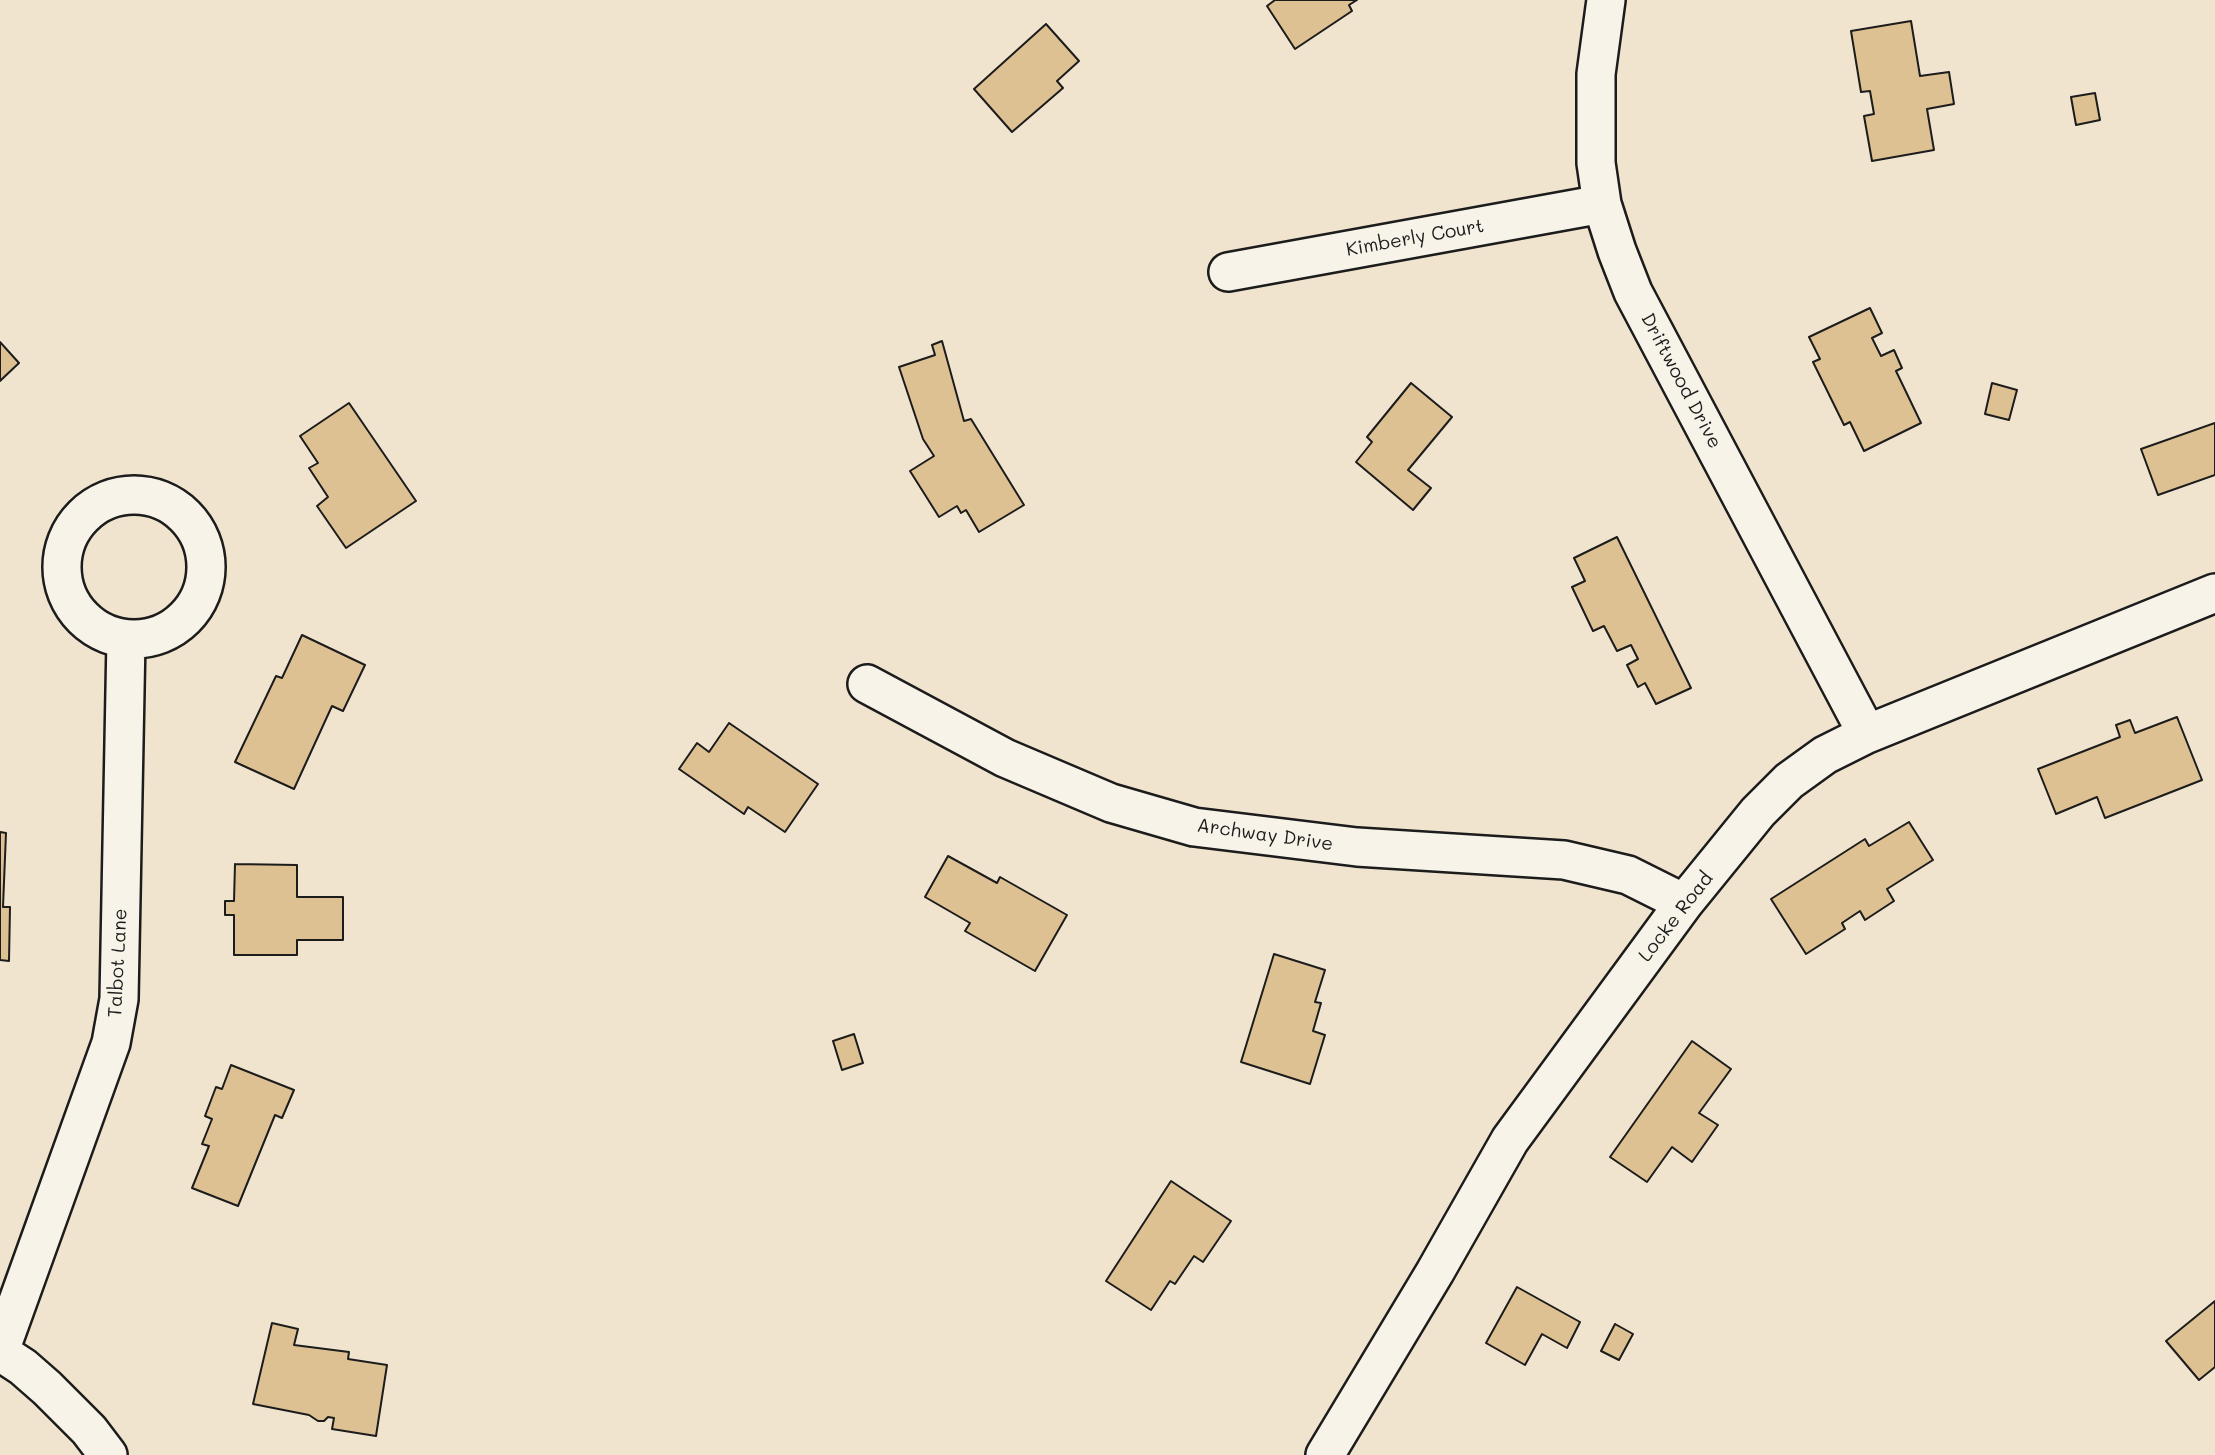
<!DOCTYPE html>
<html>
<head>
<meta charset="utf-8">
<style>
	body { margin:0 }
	canvas { display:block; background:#f0e4ce }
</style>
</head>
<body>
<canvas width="2215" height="1455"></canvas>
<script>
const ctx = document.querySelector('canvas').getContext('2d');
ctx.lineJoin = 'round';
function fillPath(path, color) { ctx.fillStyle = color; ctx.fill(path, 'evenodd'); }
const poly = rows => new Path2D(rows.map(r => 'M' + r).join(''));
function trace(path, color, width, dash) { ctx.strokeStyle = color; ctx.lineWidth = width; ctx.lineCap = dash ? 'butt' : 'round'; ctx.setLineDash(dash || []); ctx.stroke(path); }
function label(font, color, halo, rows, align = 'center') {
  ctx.font = font + ' Mali,sans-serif'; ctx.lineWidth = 6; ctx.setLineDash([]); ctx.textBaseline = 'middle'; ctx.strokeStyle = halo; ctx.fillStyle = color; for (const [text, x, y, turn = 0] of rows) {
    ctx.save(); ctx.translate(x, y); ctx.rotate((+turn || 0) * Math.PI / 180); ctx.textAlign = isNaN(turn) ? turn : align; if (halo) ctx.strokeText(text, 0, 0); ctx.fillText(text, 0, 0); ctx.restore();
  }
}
const building = poly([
	[1275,0,1357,0,1349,5,1352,11,1295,49,1267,6,1275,0],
	[1911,21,1920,76,1949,72,1954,104,1927,109,1934,150,1872,161,1864,116,1874,114,1870,91,1861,92,1851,31,1911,21],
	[1046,24,1079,61,1057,81,1063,88,1012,132,974,89,1046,24],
	[2095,93,2100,120,2076,125,2071,97,2095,93],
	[1870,308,1882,333,1872,338,1881,356,1894,350,1902,368,1896,371,1921,423,1864,451,1850,422,1844,425,1813,362,1820,359,1809,337,1870,308],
	[942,341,964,421,971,419,1024,505,979,532,966,510,961,513,957,506,939,517,910,471,934,456,923,439,899,367,935,355,932,345,942,341],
	[0,342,19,363,0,381,0,342],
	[1411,383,1452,417,1408,470,1431,488,1413,510,1356,462,1372,442,1367,437,1411,383],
	[1992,383,2017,390,2009,420,1985,414,1992,383],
	[349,403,416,501,346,548,317,506,328,497,309,468,318,463,300,436,349,403],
	[2215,423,2215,475,2158,495,2141,449,2215,423],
	[1617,537,1691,688,1656,704,1645,683,1638,687,1627,665,1638,659,1631,645,1617,651,1604,626,1593,631,1572,587,1585,581,1574,558,1617,537],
	[302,635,365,665,343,711,332,706,294,789,235,762,276,676,282,678,302,635],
	[2177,717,2202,780,2105,818,2097,797,2056,814,2038,769,2120,737,2116,725,2130,720,2135,733,2177,717],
	[729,723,818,784,785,832,748,807,744,814,679,769,697,743,709,752,729,723],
	[1909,822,1933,860,1887,889,1894,901,1865,920,1860,911,1842,923,1845,929,1806,954,1771,899,1865,839,1869,846,1909,822],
	[0,832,6,833,3,907,10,907,9,961,0,960,0,832],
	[948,856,997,883,1000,877,1067,915,1035,971,965,931,970,923,925,897,948,856],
	[235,864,297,865,297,897,343,897,343,940,297,940,297,955,234,955,234,915,225,915,225,901,234,901,235,864],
	[1274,954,1325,970,1315,1002,1321,1003,1313,1031,1325,1035,1310,1084,1241,1062,1274,954],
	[854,1034,863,1063,842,1070,833,1041,854,1034],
	[1692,1041,1731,1069,1699,1113,1718,1125,1692,1162,1672,1147,1647,1182,1610,1157,1692,1041],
	[231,1065,294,1090,282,1118,275,1115,238,1206,192,1188,209,1146,202,1144,212,1119,205,1116,216,1087,222,1089,231,1065],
	[1171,1181,1231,1221,1203,1262,1194,1256,1175,1284,1170,1281,1151,1310,1106,1281,1171,1181],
	[1517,1287,1580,1322,1567,1348,1542,1334,1525,1365,1486,1343,1517,1287],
	[2215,1301,2215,1367,2199,1380,2166,1341,2215,1301],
	[272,1323,298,1329,294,1345,349,1352,348,1359,387,1365,376,1436,332,1429,334,1418,328,1417,324,1421,318,1421,309,1415,253,1404,272,1323],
	[1615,1324,1633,1334,1619,1360,1601,1351,1615,1324]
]);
const street = poly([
	[1606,0,1596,74,1596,163,1602,204,1617,251,1633,292,1867,734],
	[1228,272,1602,204],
	'62 567a72 72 0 1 1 144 0a72 72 0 1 1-144 0Z',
	[867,684,1005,758,1111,803,1194,827,1357,847,1564,860,1628,875,1684,903],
	[0,1351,111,1043,119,999,126,639],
	[0,1352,23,1367,47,1388,89,1430,108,1455],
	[1325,1455,1435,1272,1510,1140,1684,903,1758,812,1789,781,1825,755,1867,734,2215,593]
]);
const streetNames = [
	["Kimberly Court",1415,238,-10],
	["Driftwood Drive",1681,381,62],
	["Archway Drive",1265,835,8],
	["Locke Road",1676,917,-52],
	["Talbot Lane",118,963,-87]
];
fillPath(building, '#dec192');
trace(building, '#1c1c1c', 2);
trace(street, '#1c1c1c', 42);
trace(street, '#f7f3e8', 37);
label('19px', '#1c1c1c', '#f7f3e8', streetNames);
</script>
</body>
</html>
